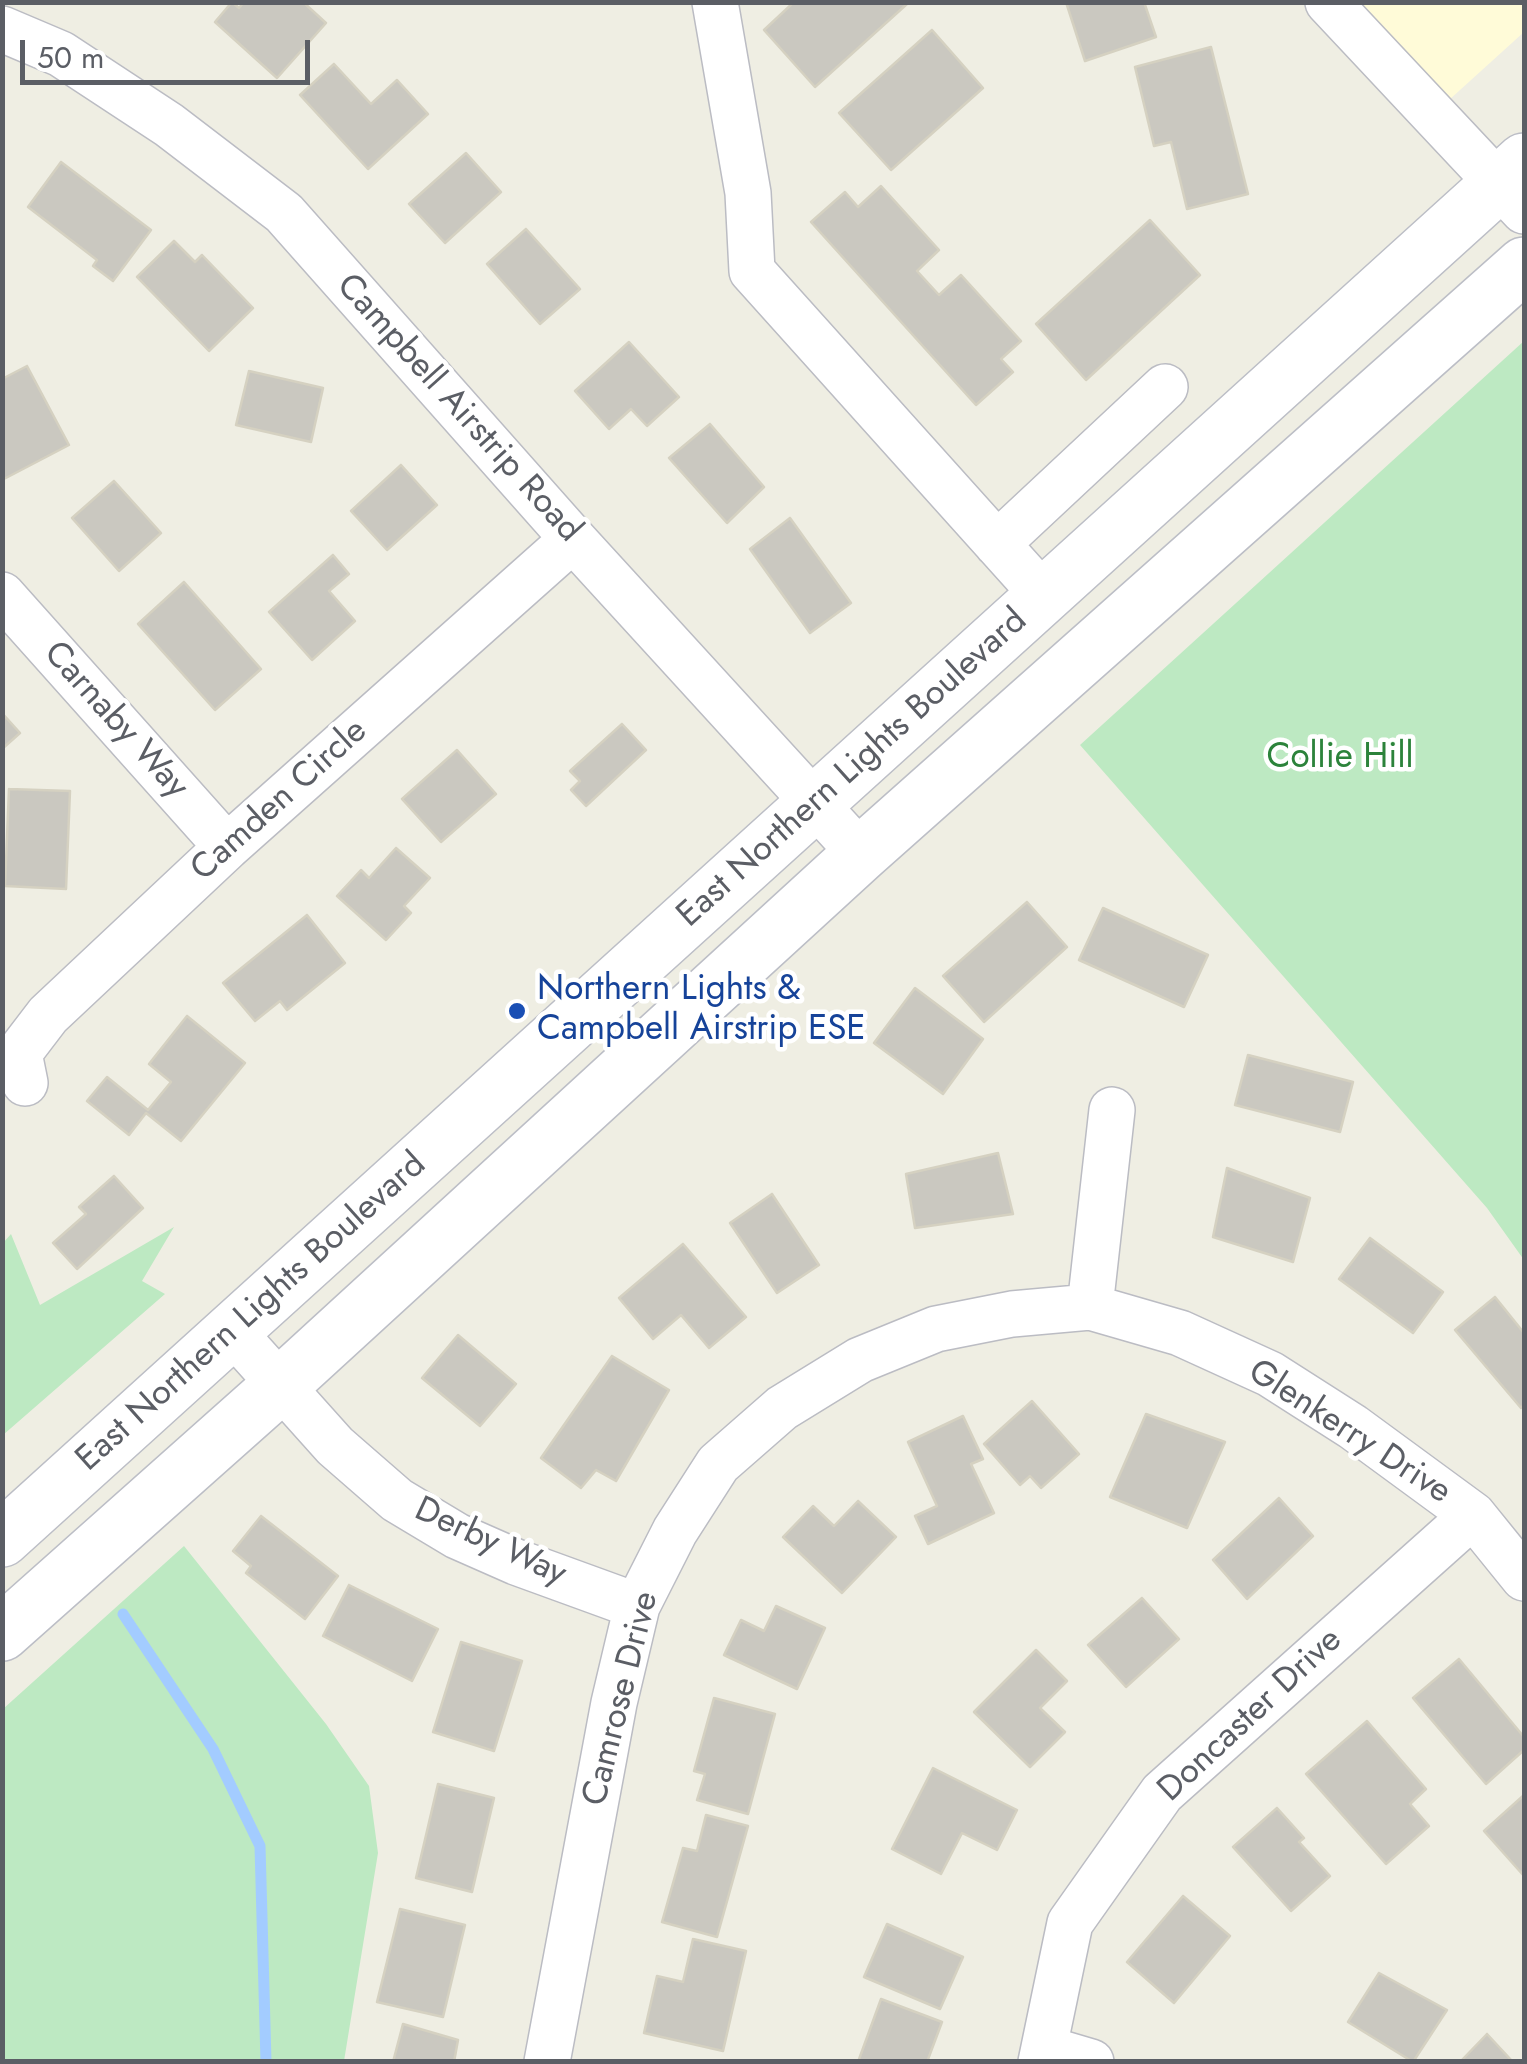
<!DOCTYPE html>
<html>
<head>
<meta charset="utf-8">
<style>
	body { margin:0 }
	#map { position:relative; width:1527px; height:2064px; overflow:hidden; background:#efeee3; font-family:Jost,sans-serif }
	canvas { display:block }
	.frame { position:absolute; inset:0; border:5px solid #5b5e65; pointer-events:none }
	.scale { position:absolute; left:20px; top:40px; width:290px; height:45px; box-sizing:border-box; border:5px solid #5b5e65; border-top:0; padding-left:12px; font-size:30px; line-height:35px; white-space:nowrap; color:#5b5e65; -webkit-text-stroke:8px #fff; paint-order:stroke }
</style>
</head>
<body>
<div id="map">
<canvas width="1527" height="2064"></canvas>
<div class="frame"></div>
<div class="scale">50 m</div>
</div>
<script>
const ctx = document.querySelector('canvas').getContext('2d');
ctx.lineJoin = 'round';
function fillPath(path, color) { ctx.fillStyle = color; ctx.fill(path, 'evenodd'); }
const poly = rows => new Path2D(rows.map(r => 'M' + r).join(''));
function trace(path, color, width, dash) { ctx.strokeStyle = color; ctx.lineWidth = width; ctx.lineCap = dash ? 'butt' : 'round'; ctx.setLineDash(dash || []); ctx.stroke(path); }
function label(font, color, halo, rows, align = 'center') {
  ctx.font = font + ' Jost,sans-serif'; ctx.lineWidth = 9; ctx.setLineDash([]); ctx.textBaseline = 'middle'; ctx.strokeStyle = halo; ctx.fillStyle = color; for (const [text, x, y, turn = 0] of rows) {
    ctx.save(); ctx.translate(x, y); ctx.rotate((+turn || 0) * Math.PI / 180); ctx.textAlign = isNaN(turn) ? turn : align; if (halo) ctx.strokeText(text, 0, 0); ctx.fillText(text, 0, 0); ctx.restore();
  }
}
const commercial = poly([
	[1360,3,1524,3,1524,32,1449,100]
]);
const green = poly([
	[1524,341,1524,1260,1487,1208,1080,745],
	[174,1227,142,1281,165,1294,3,1435,3,1243,11,1234,40,1305],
	[184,1546,326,1724,369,1786,378,1853,344,2061,3,2061,3,1709]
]);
const stream = poly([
	[123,1614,213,1749,260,1846,266,2062]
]);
const building = poly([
	[232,2,239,8,244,2,303,2,326,23,277,78,215,22,232,2],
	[794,2,905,2,907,4,815,87,764,30,794,2],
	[1066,2,1144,2,1156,37,1085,61,1066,2],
	[932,30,983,88,891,170,839,113,932,30],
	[1211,47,1248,194,1187,209,1171,142,1154,146,1135,67,1211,47],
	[334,64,371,104,397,80,428,114,368,169,300,95,334,64],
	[466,153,501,192,445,243,409,204,466,153],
	[61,162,151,230,113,281,93,266,97,260,28,207,61,162],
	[881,186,939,250,917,271,939,295,961,275,1021,341,1001,359,1013,372,976,405,811,222,845,192,858,207,881,186],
	[1150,220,1200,275,1086,380,1036,324,1150,220],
	[526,229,580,289,540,324,487,264,526,229],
	[174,241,195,262,202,255,253,308,209,351,137,277,174,241],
	[629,342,679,397,647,426,631,409,609,429,575,391,629,342],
	[27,366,69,445,2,480,2,379,27,366],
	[249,371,323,388,311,442,236,425,249,371],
	[710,424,764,487,727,523,669,458,710,424],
	[401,465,437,505,387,550,351,511,401,465],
	[114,481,161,533,119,571,72,518,114,481],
	[790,518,851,603,810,633,750,549,790,518],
	[333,555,349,574,329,591,355,621,312,660,269,612,333,555],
	[184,582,261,669,215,710,138,624,184,582],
	[2,713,20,733,2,749,2,713],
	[622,724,646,750,586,806,571,790,580,781,570,771,622,724],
	[457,750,496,794,441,842,402,799,457,750],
	[9,789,70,791,66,889,5,886,9,789],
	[396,848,430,878,404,906,411,913,386,940,337,896,361,870,369,878,396,848],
	[1027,902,1067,947,984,1022,943,976,1027,902],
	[1103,908,1208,955,1184,1007,1079,960,1103,908],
	[307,915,345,963,287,1010,280,1001,255,1021,223,983,307,915],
	[915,988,983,1039,943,1094,874,1043,915,988],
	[187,1016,245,1063,181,1141,146,1113,129,1135,87,1101,107,1077,148,1110,171,1082,149,1064,187,1016],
	[1248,1055,1353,1082,1340,1132,1235,1105,1248,1055],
	[998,1153,1013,1214,915,1228,906,1174,998,1153],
	[1227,1168,1310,1198,1293,1262,1213,1237,1227,1168],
	[114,1176,143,1208,77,1269,53,1243,86,1214,79,1207,114,1176],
	[772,1194,819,1265,777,1293,730,1223,772,1194],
	[1370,1238,1443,1292,1413,1333,1339,1279,1370,1238],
	[683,1244,746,1317,709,1348,681,1315,653,1339,619,1298,683,1244],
	[1495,1297,1524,1333,1524,1405,1521,1408,1455,1330,1495,1297],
	[458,1335,516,1384,480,1426,422,1378,458,1335],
	[612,1356,669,1390,616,1481,596,1470,581,1488,541,1458,612,1356],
	[1032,1401,1079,1454,1041,1488,1030,1476,1020,1485,984,1444,1032,1401],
	[1146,1414,1225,1442,1187,1528,1110,1497,1146,1414],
	[963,1416,983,1459,971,1464,994,1513,928,1544,915,1516,937,1506,908,1442,963,1416],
	[1279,1498,1313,1536,1247,1599,1213,1560,1279,1498],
	[858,1501,896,1537,842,1593,783,1537,813,1506,834,1526,858,1501],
	[261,1516,338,1576,305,1619,246,1573,251,1566,233,1551,261,1516],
	[349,1585,438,1629,412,1681,323,1636,349,1585],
	[1142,1598,1179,1639,1126,1687,1088,1645,1142,1598],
	[776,1606,825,1628,797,1689,724,1655,741,1620,764,1631,776,1606],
	[461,1642,522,1661,494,1751,433,1732,461,1642],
	[1036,1650,1067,1681,1040,1708,1065,1732,1030,1767,974,1712,1036,1650],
	[1459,1659,1524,1737,1524,1750,1486,1784,1413,1698,1459,1659],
	[714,1698,775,1714,748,1814,697,1800,705,1774,694,1771,714,1698],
	[1367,1721,1426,1789,1410,1804,1429,1826,1386,1864,1306,1774,1367,1721],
	[933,1768,1017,1810,997,1850,962,1833,941,1874,892,1849,933,1768],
	[438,1784,494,1798,472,1892,416,1878,438,1784],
	[1524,1795,1524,1876,1484,1831,1524,1795],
	[1277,1808,1304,1838,1299,1842,1330,1876,1291,1911,1233,1847,1277,1808],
	[706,1815,748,1826,717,1937,662,1922,683,1848,697,1851,706,1815],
	[1183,1896,1230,1936,1174,2003,1127,1962,1183,1896],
	[400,1909,465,1925,443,2017,377,2002,400,1909],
	[887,1924,963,1957,940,2009,864,1977,887,1924],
	[693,1939,746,1951,723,2051,644,2033,657,1976,683,1982,693,1939],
	[1379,1973,1447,2010,1413,2062,1348,2022,1379,1973],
	[881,1999,942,2022,927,2062,858,2062,881,1999],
	[403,2024,458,2040,454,2062,393,2062,403,2024],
	[1487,2034,1513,2062,1460,2062,1487,2034]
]);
const minor = poly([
	[715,2,748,193,752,271,1044,596],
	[1328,2,1524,211],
	[2,29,61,54,169,125,284,213,573,539,861,854],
	[997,544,1165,387],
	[2,595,227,847],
	[25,1083,19,1053,48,1015,227,847,573,539],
	[1090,1307,1112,1110],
	[232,1331,335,1446,397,1500,457,1536,516,1562,637,1606],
	[1047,2049,1091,2062],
	[547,2062,614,1703,637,1606,675,1531,718,1464,782,1408,860,1360,936,1329,1012,1314,1090,1307,1180,1333,1270,1374,1353,1427,1473,1515,1524,1578],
	[1041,2062,1070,1923,1162,1793,1473,1515]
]);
const secondary = poly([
	[2,1539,1524,161],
	[2,1633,282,1384,861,854,1524,265]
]);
const markers = [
	[517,1011,10,"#1a4fb4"]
];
const streetNames = [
	["Campbell Airstrip Road",458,409,48],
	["Carnaby Way",115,721,48],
	["East Northern Lights Boulevard",853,769,-42],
	["Camden Circle",280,801,-42],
	["East Northern Lights Boulevard",252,1313,-42],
	["Glenkerry Drive",1349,1433,33],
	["Derby Way",490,1543,25],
	["Camrose Drive",622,1699,-76],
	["Doncaster Drive",1251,1716,-43]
];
const parkNames = [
	["Collie Hill",1340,759]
];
const transitNames = [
	["Northern Lights &",537,991],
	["Campbell Airstrip ESE",537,1031]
];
fillPath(commercial, '#fffbd8');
fillPath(green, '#bde9c2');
trace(stream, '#a3ccff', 11);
fillPath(building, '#cac8c0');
trace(building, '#d5d1c1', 2.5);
trace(minor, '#bbbcc3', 48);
trace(secondary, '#bcbec6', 58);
trace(minor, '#fff', 45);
trace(secondary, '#fff', 55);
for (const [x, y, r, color] of markers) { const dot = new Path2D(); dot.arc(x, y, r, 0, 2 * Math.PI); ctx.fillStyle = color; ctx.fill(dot); trace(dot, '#fff', 4); }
label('35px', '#5b5e65', '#fff', streetNames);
label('35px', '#2c833b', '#fff', parkNames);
label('35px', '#164399', '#fff', transitNames, 'left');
</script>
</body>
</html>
